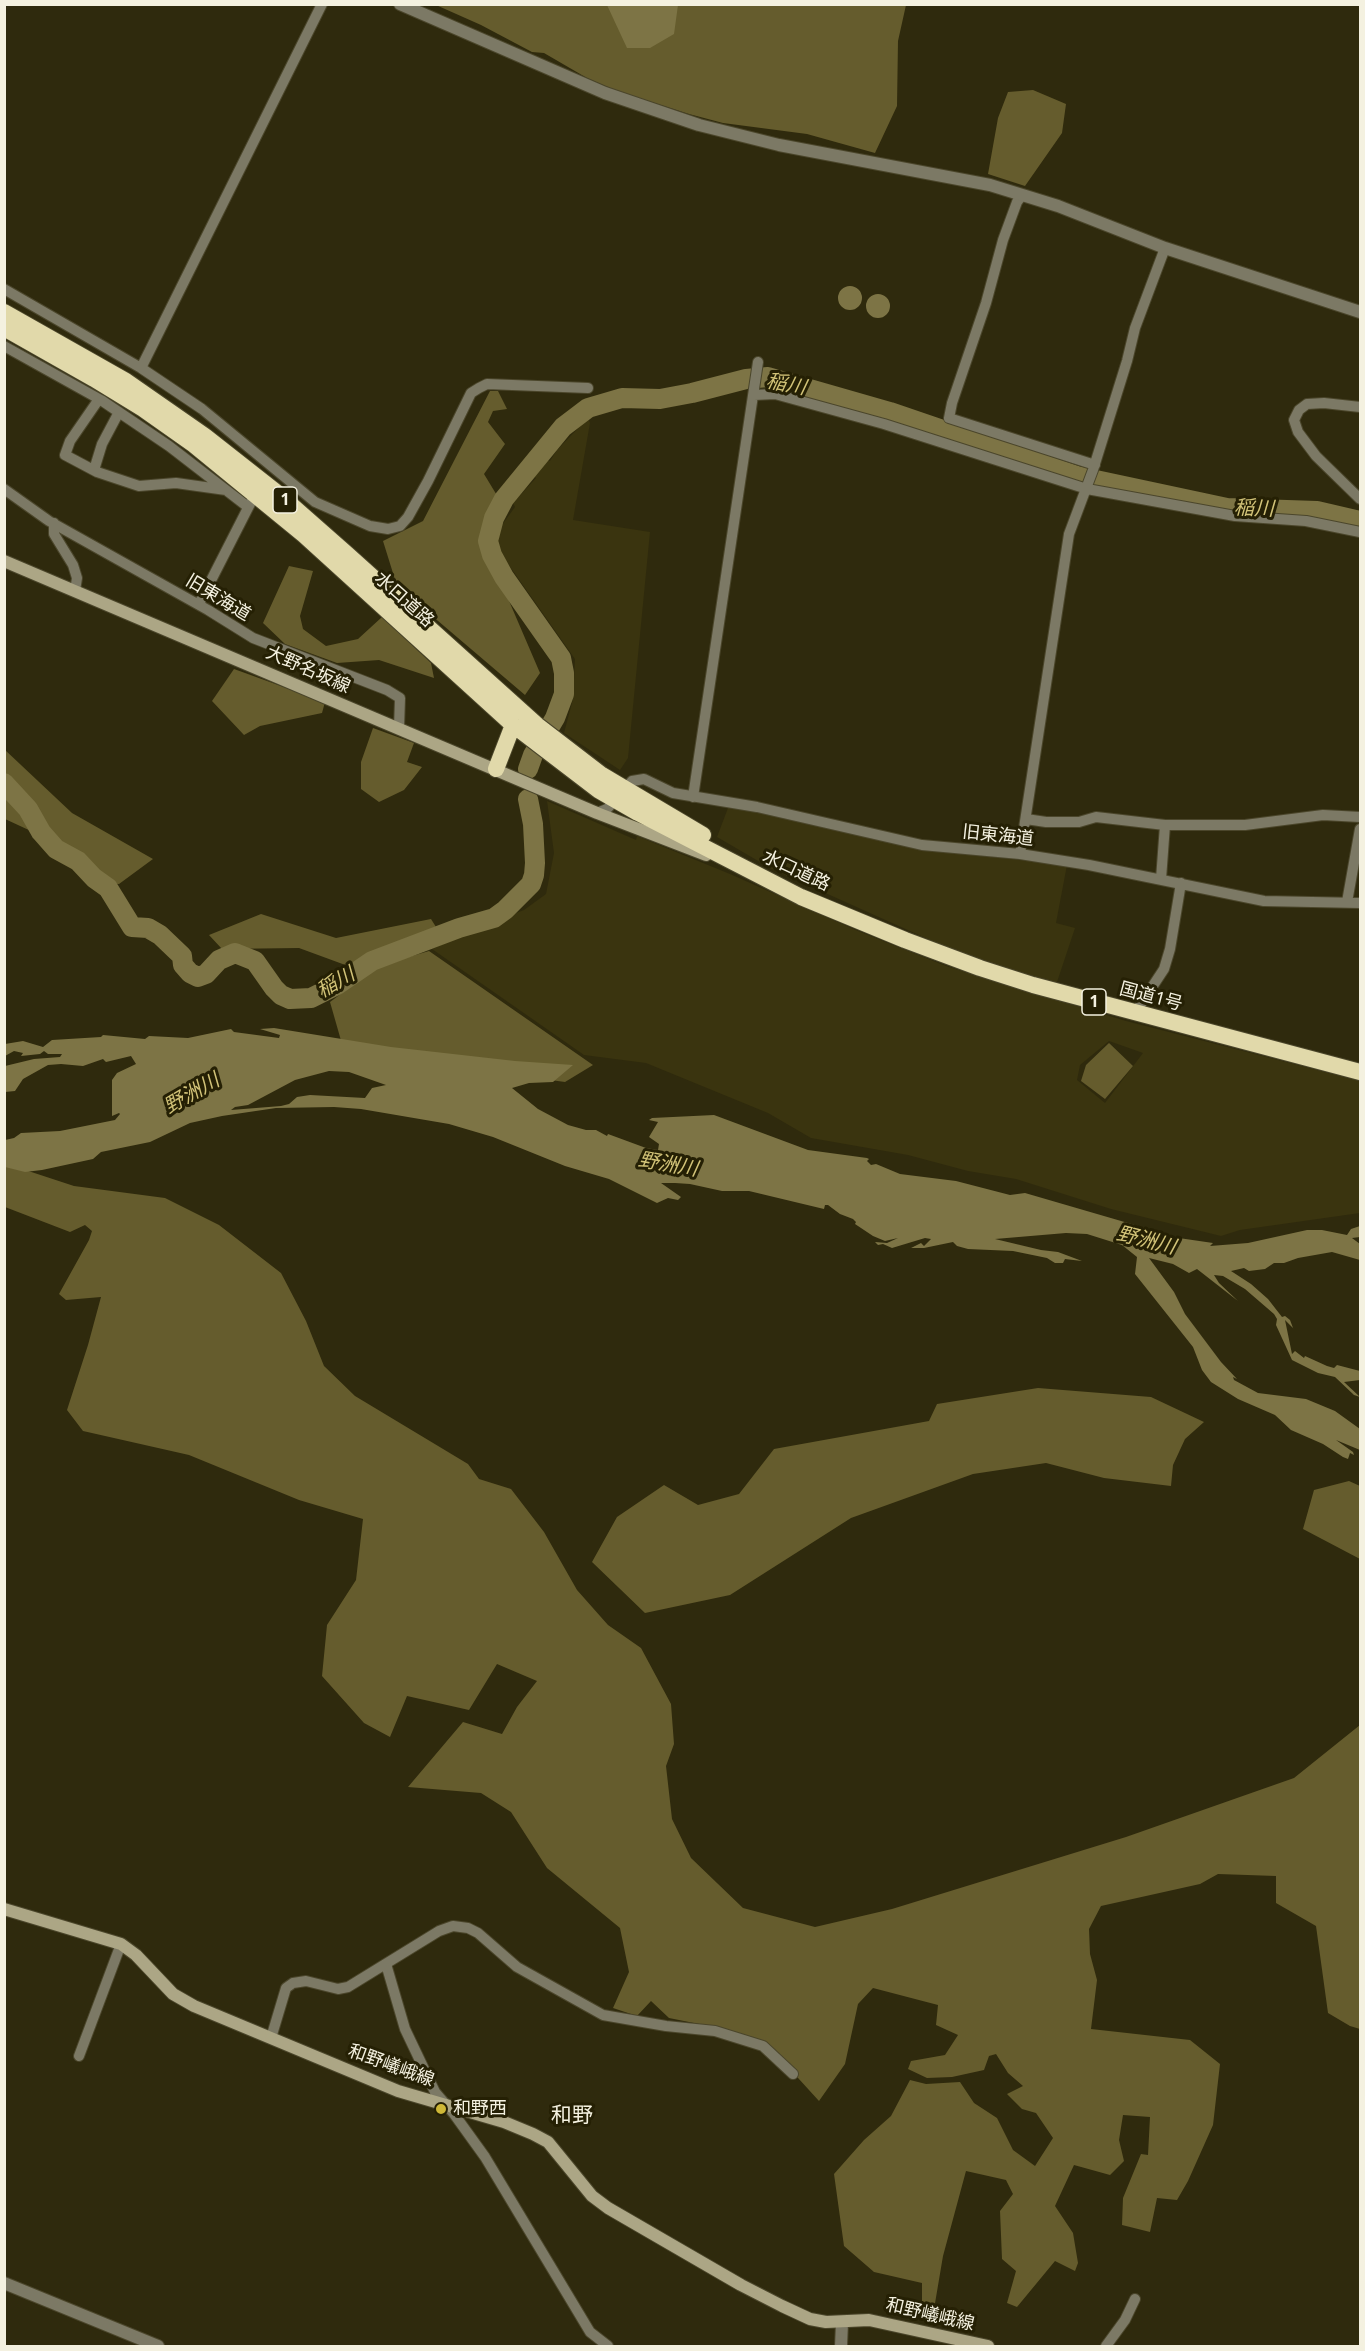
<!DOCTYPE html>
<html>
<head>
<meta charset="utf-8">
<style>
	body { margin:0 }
	#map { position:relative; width:1365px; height:2351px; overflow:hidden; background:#2f2a0d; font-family:"Noto Sans",sans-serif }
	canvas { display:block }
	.frame { position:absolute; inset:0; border:6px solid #f4f1e0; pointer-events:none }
</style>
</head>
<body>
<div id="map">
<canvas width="1365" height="2351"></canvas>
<div class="frame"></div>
</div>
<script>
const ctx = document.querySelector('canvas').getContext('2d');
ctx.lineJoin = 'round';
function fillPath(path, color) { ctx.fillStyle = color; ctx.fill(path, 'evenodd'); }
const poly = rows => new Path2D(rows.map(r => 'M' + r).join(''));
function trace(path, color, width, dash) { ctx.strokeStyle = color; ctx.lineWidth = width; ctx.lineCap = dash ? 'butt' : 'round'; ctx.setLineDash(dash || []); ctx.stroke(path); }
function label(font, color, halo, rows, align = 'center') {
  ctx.font = font + ' "Noto Sans","Noto Sans JP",sans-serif'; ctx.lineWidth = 6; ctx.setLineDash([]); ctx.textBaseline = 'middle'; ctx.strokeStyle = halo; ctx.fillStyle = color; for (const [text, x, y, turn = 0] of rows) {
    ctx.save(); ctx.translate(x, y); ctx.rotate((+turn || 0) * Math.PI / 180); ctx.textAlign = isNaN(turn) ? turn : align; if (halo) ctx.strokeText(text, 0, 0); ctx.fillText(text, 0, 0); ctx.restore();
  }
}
const built = poly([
	[588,418,590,423,573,520,650,532,628,758,620,770,564,733,573,699,575,659,501,554,498,542,499,529,515,507,513,503,536,478,534,476,547,460,550,461,557,450],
	[547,801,636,840,637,836,730,874,858,931,946,966,1126,1021,1360,1081,1360,1213,1240,1230,1221,1236,1111,1209,1016,1179,968,1171,908,1155,811,1138,768,1113,646,1063,584,1055,432,949,489,923,524,910,546,894,554,853],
	[1109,1041,1143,1053,1105,1103,1077,1080,1080,1065],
	[728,808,756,810,924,850,1067,865,1056,923,1075,928,1056,985,950,949,772,869,717,837]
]);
const forest = poly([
	[436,5,906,5,898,41,897,106,875,153,807,134,723,123,689,114,617,91,587,78,544,53,532,52,481,25],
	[1033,90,1066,104,1062,133,1025,186,988,174,998,118,1008,92],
	[490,391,498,391,507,409,493,411,488,422,505,444,484,474,501,502,485,545,540,673,525,695,397,586,383,541,423,521],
	[289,566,313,571,300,616,303,629,326,646,358,639,382,617,431,663,434,678,379,660,337,663,285,644,263,623],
	[234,669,325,702,322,713,260,726,244,735,212,701],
	[373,728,414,743,407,762,422,767,404,790,379,802,361,789,361,762],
	[4,749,72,813,153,859,119,884,89,883,59,844,5,819],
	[261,914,336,938,431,919,436,927,348,966,299,948,222,949,209,935],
	[429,951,593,1065,565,1082,441,1065,342,1044,330,1002,378,966],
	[1109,1043,1133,1066,1105,1099,1081,1081,1086,1065],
	[4,1163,74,1186,165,1198,219,1225,281,1273,306,1321,324,1366,355,1396,468,1464,479,1479,511,1489,544,1532,577,1590,608,1625,641,1648,671,1704,674,1744,666,1766,672,1819,691,1858,743,1908,815,1927,892,1909,1126,1837,1294,1778,1360,1725,1360,2029,1350,2026,1328,2013,1316,1926,1276,1903,1276,1876,1218,1874,1200,1884,1101,1906,1089,1929,1090,1954,1097,1980,1091,2029,1190,2040,1220,2064,1213,2125,1188,2181,1177,2200,1157,2198,1150,2232,1122,2225,1123,2198,1141,2154,1148,2155,1150,2117,1123,2115,1119,2140,1124,2161,1110,2175,1074,2165,1055,2206,1073,2233,1078,2263,1075,2271,1055,2261,1017,2307,1007,2303,1016,2271,1002,2259,1000,2211,1013,2194,1006,2180,966,2171,943,2256,932,2321,922,2318,922,2283,874,2272,844,2246,834,2174,864,2140,891,2116,910,2080,926,2084,960,2082,974,2103,997,2118,1013,2150,1035,2166,1053,2138,1036,2113,1022,2109,1007,2094,1023,2086,1008,2073,996,2054,989,2056,984,2070,952,2077,927,2078,908,2069,911,2061,945,2055,958,2035,936,2025,938,2005,873,1988,858,2004,845,2064,819,2101,768,2045,724,2029,669,2018,651,2001,637,2016,613,2008,629,1972,620,1928,547,1868,511,1812,481,1793,408,1787,463,1722,502,1734,517,1707,537,1681,497,1664,469,1710,407,1696,390,1737,364,1723,322,1676,327,1625,356,1580,363,1519,299,1500,189,1455,83,1431,67,1410,88,1345,101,1297,66,1300,59,1294,89,1240,92,1231,85,1225,70,1232,5,1207],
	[1038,1388,1151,1397,1204,1422,1185,1439,1173,1465,1171,1486,1104,1478,1046,1463,973,1474,851,1518,730,1595,645,1613,592,1562,617,1517,664,1485,698,1505,739,1494,774,1449,929,1421,937,1404],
	[1349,1481,1360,1486,1360,1559,1303,1529,1314,1490]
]);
const water = poly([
	[607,5,678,5,674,34,650,48,627,48],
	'838 298a12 12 0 1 1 24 0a12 12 0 1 1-24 0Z',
	'866 306a12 12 0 1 1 24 0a12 12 0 1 1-24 0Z',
	[274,1028,391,1047,515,1061,573,1065,553,1082,529,1083,512,1088,538,1109,568,1125,586,1130,596,1130,607,1136,608,1134,646,1148,658,1150,659,1144,649,1137,658,1122,649,1120,652,1118,714,1115,808,1150,867,1158,869,1159,867,1161,871,1165,876,1164,900,1174,956,1181,1010,1195,1025,1193,1152,1230,1165,1236,1213,1243,1210,1246,1248,1243,1307,1230,1322,1230,1347,1235,1351,1229,1360,1226,1360,1237,1352,1238,1360,1244,1360,1260,1332,1252,1298,1258,1284,1263,1274,1263,1265,1269,1249,1271,1244,1268,1231,1271,1251,1284,1268,1299,1282,1317,1285,1316,1290,1320,1293,1328,1300,1335,1285,1320,1292,1354,1295,1351,1304,1358,1305,1356,1327,1366,1334,1368,1337,1365,1360,1371,1360,1380,1344,1382,1360,1397,1354,1395,1335,1377,1318,1373,1292,1360,1276,1325,1277,1319,1274,1314,1245,1289,1223,1276,1214,1275,1219,1283,1238,1301,1197,1269,1189,1273,1173,1264,1149,1258,1174,1292,1185,1314,1221,1362,1237,1379,1233,1377,1234,1380,1258,1393,1306,1399,1335,1411,1360,1429,1360,1450,1336,1440,1353,1452,1354,1455,1350,1453,1348,1459,1343,1457,1323,1444,1291,1430,1275,1415,1238,1399,1211,1382,1202,1370,1193,1347,1135,1274,1137,1257,1122,1245,1087,1234,1066,1233,995,1239,1041,1250,1058,1252,1082,1261,1065,1259,1063,1263,1055,1263,1047,1258,1013,1251,968,1249,957,1246,953,1242,924,1248,911,1248,921,1243,924,1246,931,1239,925,1238,892,1248,883,1244,878,1245,875,1242,887,1243,898,1238,885,1241,873,1236,855,1224,856,1222,853,1219,840,1214,828,1205,825,1205,824,1209,749,1191,722,1191,690,1184,675,1183,661,1183,681,1197,678,1200,668,1198,657,1203,609,1179,565,1166,493,1137,449,1124,361,1109,334,1107,276,1108,222,1116,190,1123,150,1142,101,1152,93,1159,42,1170,25,1172,5,1167,5,1140,14,1138,21,1133,60,1131,115,1120,120,1114,119,1113,112,1116,112,1080,117,1073,136,1064,131,1056,106,1062,103,1059,83,1066,61,1064,48,1065,23,1079,15,1091,5,1092,5,1066,34,1059,60,1057,62,1054,48,1054,44,1051,40,1054,21,1056,23,1053,14,1051,5,1056,5,1044,23,1041,43,1047,52,1040,101,1037,103,1035,145,1039,149,1036,188,1038,231,1029,234,1032,279,1038,280,1035,260,1029],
	[329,1071,349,1072,386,1085,372,1088,365,1098,310,1095,297,1097,289,1104,281,1106,231,1110,235,1107,248,1105,295,1080]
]);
const river = poly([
	[528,769,533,755,555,718,564,694,564,673,561,658,504,577,492,555,488,541,494,518,504,499,563,427,588,408,622,398,660,399,692,393,746,379,768,377,890,412,1077,476,1227,508,1317,511,1360,521],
	[4,783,28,809,41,832,56,849,78,861,94,878,108,888,132,927,148,928,160,935,182,956,183,965,190,973,198,977,206,974,219,960,235,953,255,961,274,988,281,995,290,999,311,998,337,985,372,961,459,928,494,918,505,910,531,884,534,875,535,863,533,824,528,799]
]);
const minor = poly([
	[1022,195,1017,202,1003,240,986,303,952,403,949,418,1095,465],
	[4,289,141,368,202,409,315,502,370,526,388,529,400,526,408,517,428,481,471,393,479,388,487,384,588,388],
	[4,346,101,400,169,446,248,507],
	[141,368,322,4],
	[754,395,775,394,884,424,1087,489,1235,516,1306,521,1360,532],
	[99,399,70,441,65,455,97,472,139,486,176,483,226,490],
	[1360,407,1324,403,1307,404,1299,410,1294,420,1298,432,1316,456,1360,499],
	[94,470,102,444,119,412],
	[4,489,49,521,208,610,253,638,387,690,400,698,399,728],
	[54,523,54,534,73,565,77,578,75,591],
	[199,604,251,502],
	[693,797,758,362],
	[597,813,607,809,632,781,644,779,673,793,757,807,922,845,1020,854,1089,865,1264,901,1360,903],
	[1026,819,1046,822,1079,822,1096,817,1165,825,1245,825,1323,815,1360,817],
	[1020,854,1069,534,1093,470,1127,361,1135,328,1165,248],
	[1161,879,1165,825],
	[1347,902,1360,829],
	[1135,1013,1164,969,1170,949,1181,883],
	[386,1964,405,2029,435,2092,454,2114,485,2157,590,2332,608,2346],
	[271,2038,286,1988,293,1983,306,1981,338,1989,348,1987,439,1931,453,1926,468,1928,478,1933,517,1967,603,2015,666,2026,715,2031,763,2046,793,2074],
	[79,2056,121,1944],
	[1106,2346,1125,2320,1135,2299]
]);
const tertiary = poly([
	[400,4,605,93,699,125,779,145,990,185,1058,206,1165,248,1360,312],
	[4,2283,158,2346],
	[841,2346,842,2323]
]);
const secondary = poly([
	[4,561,597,813,706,855],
	[4,1909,121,1944,136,1955,173,1994,194,2006,398,2091,504,2122,533,2134,548,2142,592,2196,608,2208,741,2285,782,2306,810,2319,826,2322,869,2320,988,2346]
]);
const trunk = poly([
	[4,312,126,381,205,436,280,495,347,554,537,725,602,775,703,835],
	[4,328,94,379,143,409,194,445,304,535,513,725,598,790,638,813,801,897,905,940,980,968,1033,985,1360,1072],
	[496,769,513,725]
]);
const markers = [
	[441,2109,6,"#cfb837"]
];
const shields = [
	[285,500,24],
	[1094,1002,24]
];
const shieldNames = [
	["1",285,500],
	["1",1094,1002]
];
const streetNames = [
	["旧東海道",218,598,31],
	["水口道路",404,600,42],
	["大野名坂線",308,670,24],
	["旧東海道",998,836,6],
	["水口道路",796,871,25],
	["国道1号",1151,997,15],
	["和野嶬峨線",391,2066,20],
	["和野嶬峨線",930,2315,13]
];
const poiNames = [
	["和野西",453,2109]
];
const waterNames = [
	["稲川",786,385,11],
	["稲川",1254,509,2],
	["稲川",336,983,-30],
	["野洲川",192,1094,-30],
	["野洲川",668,1165,10],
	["野洲川",1146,1241,14]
];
const quarterNames = [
	["和野",572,2116]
];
fillPath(built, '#3a340f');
fillPath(forest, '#655c2d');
fillPath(water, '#7d7445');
trace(river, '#7d7445', 20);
trace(minor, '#4b462b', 12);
trace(tertiary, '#4b462b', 14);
trace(secondary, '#4b462b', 14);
trace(trunk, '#4b462b', 18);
trace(minor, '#7c7965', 10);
trace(tertiary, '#7c7965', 12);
trace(secondary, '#aca685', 12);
trace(trunk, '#e1d9aa', 16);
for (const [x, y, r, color] of markers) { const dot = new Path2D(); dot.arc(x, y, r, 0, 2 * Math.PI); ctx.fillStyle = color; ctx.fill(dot); trace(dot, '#252004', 2); }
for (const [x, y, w] of shields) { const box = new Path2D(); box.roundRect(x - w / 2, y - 13, w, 26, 4.5); ctx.fillStyle = '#252004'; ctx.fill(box); trace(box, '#f4f1e0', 1.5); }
label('bold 16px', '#f4f1e0', null, shieldNames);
label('18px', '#f4f1e0', '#252004', streetNames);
label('18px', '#f4f1e0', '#252004', poiNames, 'left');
label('italic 20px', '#d2c378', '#252004', waterNames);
label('21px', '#f4f1e0', '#252004', quarterNames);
</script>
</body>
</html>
